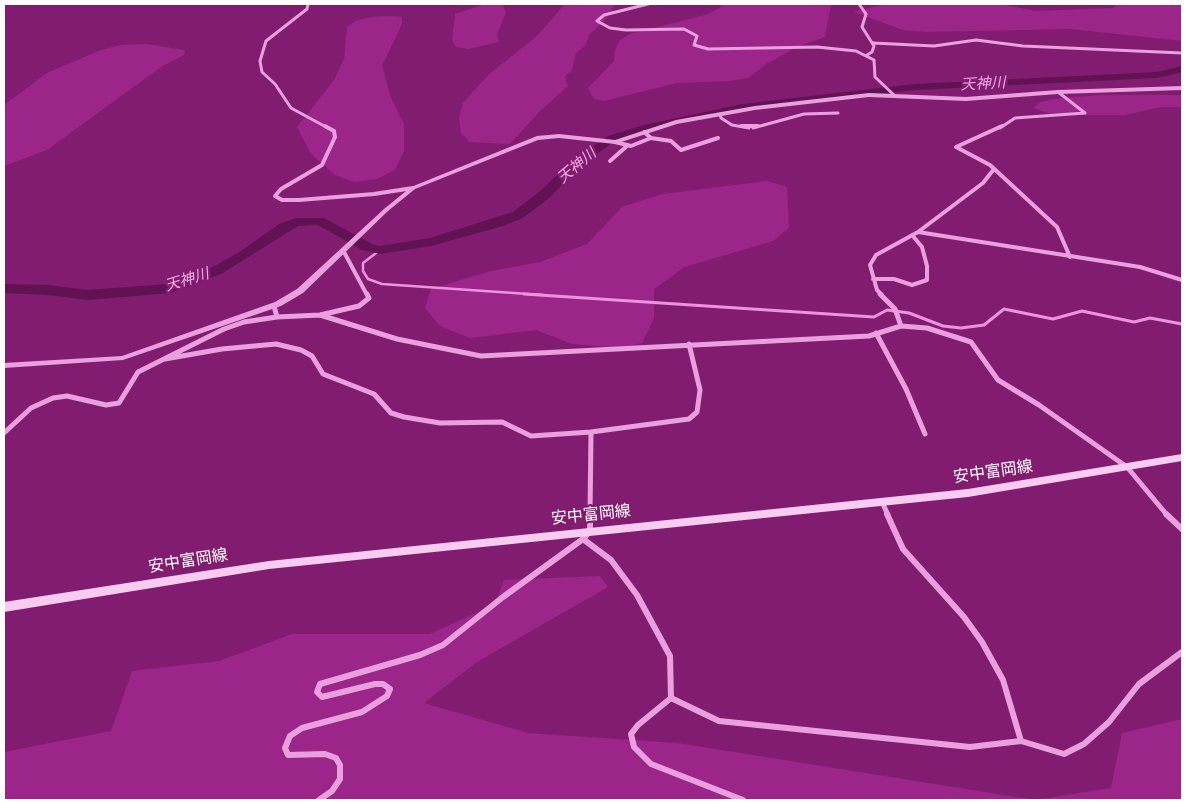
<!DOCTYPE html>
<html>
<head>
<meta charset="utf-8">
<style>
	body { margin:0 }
	#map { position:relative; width:1186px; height:804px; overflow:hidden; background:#821c70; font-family:Cabin,sans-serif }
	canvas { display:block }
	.frame { position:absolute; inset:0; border:5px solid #fff; pointer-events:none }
</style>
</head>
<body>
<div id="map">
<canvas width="1186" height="804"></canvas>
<div class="frame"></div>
</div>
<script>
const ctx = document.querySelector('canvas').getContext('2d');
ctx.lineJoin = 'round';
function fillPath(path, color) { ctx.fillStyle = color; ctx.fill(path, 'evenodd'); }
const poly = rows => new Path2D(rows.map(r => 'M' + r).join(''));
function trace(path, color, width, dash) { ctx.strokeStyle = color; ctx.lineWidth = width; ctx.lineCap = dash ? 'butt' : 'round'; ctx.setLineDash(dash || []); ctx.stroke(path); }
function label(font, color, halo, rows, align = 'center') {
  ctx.font = font + ' Cabin,"Noto Sans JP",sans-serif'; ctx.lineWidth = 4.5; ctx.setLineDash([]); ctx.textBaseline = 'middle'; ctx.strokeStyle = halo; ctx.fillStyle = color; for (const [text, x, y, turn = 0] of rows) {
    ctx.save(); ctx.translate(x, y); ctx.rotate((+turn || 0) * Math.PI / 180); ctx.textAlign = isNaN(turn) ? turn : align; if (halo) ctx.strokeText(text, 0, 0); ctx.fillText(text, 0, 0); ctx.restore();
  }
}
const green = poly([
	[502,4,506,12,497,35,499,42,468,49,456,47,452,40,455,14,482,5],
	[565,4,615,4,606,19,590,34,585,46,576,53,572,70,565,76,568,86,539,112,510,144,470,142,461,133,459,118,463,103,488,75,537,36],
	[722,4,831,4,825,37,797,47,768,63,748,78,730,81,677,83,604,101,595,99,591,94,588,88,614,61,615,50,620,40,630,34,705,15,720,8],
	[884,4,1002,4,1035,11,1113,8,1117,4,1182,4,1182,41,1070,29,925,32,903,30,854,12],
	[390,16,402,17,402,24,382,66,391,98,404,124,404,151,395,170,377,179,354,182,335,175,311,154,297,127,334,80,344,59,347,27,356,21,370,17],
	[146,44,185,50,184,55,161,67,47,150,4,166,4,105,47,73,98,51,120,45],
	[1103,95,1182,95,1182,107,1161,107,1125,115,1054,115,1033,108,1041,102,1060,98],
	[767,181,787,187,789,228,773,241,685,267,654,289,654,318,642,343,620,348,572,344,536,330,470,338,440,326,425,308,431,289,491,271,540,262,587,244,622,207,662,194],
	[600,576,608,587,477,662,424,703,528,733,678,743,1035,800,1111,788,1122,733,1182,719,1182,800,4,800,4,752,111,731,132,671,219,661,292,634,430,634,495,604,504,580]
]);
const streamFar1 = poly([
	[380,250,363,263,363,271,368,279,382,284,543,295]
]);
const stream = poly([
	[524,294,874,317,887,310,909,313,943,326,961,328,984,325,1004,309,1053,319,1082,311,1134,322,1150,318,1182,324]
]);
const river = poly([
	[1182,66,1182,72,1157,78,915,90,743,110,647,131,616,140,580,167,549,198,523,218,503,226,431,246,380,254,362,250,318,225,298,226,221,274,170,293,88,300,48,295,4,293,4,284,48,285,88,290,168,284,211,268,241,251,279,224,296,218,324,218,372,244,380,246,430,238,513,212,539,192,572,161,608,136,644,125,743,104,915,84,1157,72,1182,66]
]);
const minorFar3 = poly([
	[308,4,307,9,266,41,260,61,262,72,275,84,291,108,328,128],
	[648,4,604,15,597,21,610,28,626,30,684,29,697,36,694,45,708,49,817,47,856,51,874,60,875,77,894,95],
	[859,4,866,14,862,27,874,46,872,52,867,55],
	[873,43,934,46,976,40,1023,46,1182,53],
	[720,114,721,118,732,125,749,128],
	[753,128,804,114,838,113],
	[1000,128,1015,118,1085,113,1058,92]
]);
const minorFar2 = poly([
	[325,126,334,131,335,137,322,165,281,189,275,196,282,200,299,200,374,194,413,188],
	[741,126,758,126],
	[1002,126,956,147,990,165,1057,227,1070,257],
	[644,132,651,138,671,141,681,150,718,138],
	[615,142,631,146,651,138],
	[610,161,627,146],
	[918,232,1140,267,1182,280],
	[344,252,367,295],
	[873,279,894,279,912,285,927,280,927,266,922,247,912,235],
	[882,295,877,290,870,265,876,255,918,232,983,183,994,169]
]);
const minorFar1 = poly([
	[880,294,895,309,901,326],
	[274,306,277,317,320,315,359,306,369,298,367,294],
	[320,315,397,339,481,356,869,336,901,326,927,328,971,342,998,380,1039,405,1127,467,1167,515],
	[876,333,906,389,925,434],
	[165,359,222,349,276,344,301,350,312,356,323,374,374,394,391,413,404,417,440,423,502,422,531,436,591,432],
	[4,433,31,408,53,398,67,396,106,405,119,403,138,372,224,329,244,322,277,317],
	[882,502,888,515],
	[590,515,591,432,689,419,697,412,700,390,689,344]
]);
const minor = poly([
	[887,514,903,549,964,617,982,642,1003,680,1021,741],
	[1166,514,1182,529],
	[583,539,611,560,637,595,670,656,671,698],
	[671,698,719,721,970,747,1021,741,1064,754,1084,744,1109,722,1139,684,1182,652],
	[671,698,638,725,631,734,634,747,651,764,743,800],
	[319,800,332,791,340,779,340,765,336,758,325,754,288,755,285,748,290,736,302,728,362,712,387,696,390,689,383,684,375,684,322,697,317,692,320,684,420,655,443,645,503,597,583,539,590,531,590,514]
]);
const tertiary = poly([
	[1182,86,1182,90,1058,94,966,101,869,97,755,110,677,124,615,144,559,138,538,140,415,189,388,211,303,293,281,306,123,360,4,368,4,363,122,356,275,302,297,289,384,209,411,187,537,136,559,134,615,140,676,120,755,106,869,93,966,97,1058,90,1182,86]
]);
const secondary = poly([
	[1182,454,1182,461,968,497,269,569,4,612,4,602,269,561,968,489,1182,454]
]);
const farWaternames = [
	["天神川",983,84,-3],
	["天神川",577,166,-40],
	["天神川",187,280,-17]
];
const streetNames = [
	["安中富岡線",993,472,-8],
	["安中富岡線",591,515,-6],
	["安中富岡線",188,561,-9]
];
fillPath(green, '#9b2588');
trace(streamFar1, '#ec93df', 2.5);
trace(stream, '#ec93df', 3);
fillPath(river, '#601252');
trace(minorFar3, '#eaa0df', 3);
trace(minorFar2, '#eaa0df', 4);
trace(minorFar1, '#eaa0df', 5);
trace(minor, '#eaa0df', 6);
fillPath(tertiary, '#eaa0df');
fillPath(secondary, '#f7ccf0');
label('italic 15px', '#f2ace7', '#821c70', farWaternames);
label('16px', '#fff', '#821c70', streetNames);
</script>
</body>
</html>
